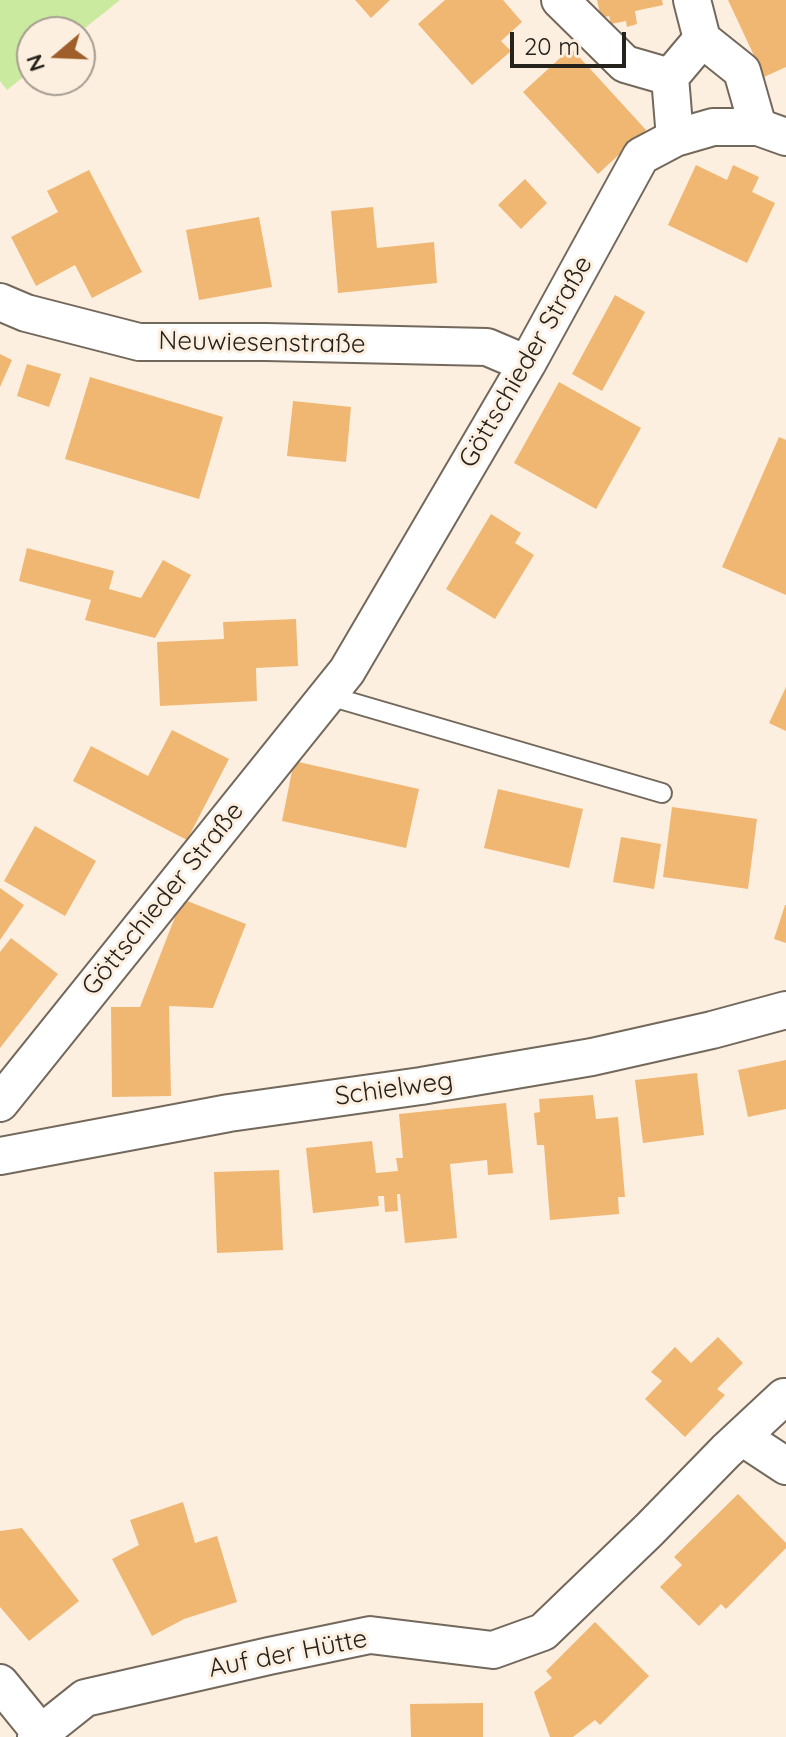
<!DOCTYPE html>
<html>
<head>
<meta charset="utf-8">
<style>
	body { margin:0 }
	#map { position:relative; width:786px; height:1737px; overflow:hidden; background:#fcefe0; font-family:Quicksand,sans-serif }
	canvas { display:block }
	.north { position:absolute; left:16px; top:16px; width:80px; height:80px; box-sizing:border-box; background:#fcefe0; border:2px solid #a69d91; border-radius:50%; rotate:251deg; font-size:22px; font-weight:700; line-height:32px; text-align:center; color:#25211b }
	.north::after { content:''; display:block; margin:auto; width:28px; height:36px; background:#a05e2b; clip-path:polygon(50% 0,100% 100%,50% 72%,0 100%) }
	.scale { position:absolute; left:510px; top:32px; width:116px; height:36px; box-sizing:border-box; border:4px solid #25211b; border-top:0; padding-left:10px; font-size:24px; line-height:28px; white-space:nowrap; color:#25211b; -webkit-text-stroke:6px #fcefe0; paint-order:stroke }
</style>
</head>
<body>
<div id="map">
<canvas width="786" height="1737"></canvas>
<div class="north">N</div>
<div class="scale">20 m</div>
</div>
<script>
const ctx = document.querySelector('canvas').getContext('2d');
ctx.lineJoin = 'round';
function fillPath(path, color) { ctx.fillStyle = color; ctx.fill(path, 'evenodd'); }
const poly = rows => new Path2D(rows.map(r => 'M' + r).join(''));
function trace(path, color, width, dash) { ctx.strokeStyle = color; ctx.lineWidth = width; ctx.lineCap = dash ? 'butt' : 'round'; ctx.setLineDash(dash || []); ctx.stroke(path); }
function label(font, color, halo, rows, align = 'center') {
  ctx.font = font + ' Quicksand,sans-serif'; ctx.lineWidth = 6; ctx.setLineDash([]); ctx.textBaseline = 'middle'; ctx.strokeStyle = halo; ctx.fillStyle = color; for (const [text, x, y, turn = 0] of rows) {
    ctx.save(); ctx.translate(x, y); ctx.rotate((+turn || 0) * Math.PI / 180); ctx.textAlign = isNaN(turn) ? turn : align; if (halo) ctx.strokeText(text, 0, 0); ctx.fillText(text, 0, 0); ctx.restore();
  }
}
const green = poly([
	[0,0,120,0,80,32,32,32,32,70,7,90,0,81]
]);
const building = poly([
	[355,0,390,0,371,18],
	[445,0,503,0,522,22,501,41,511,51,472,85,418,24],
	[597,0,662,0,663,5,635,11,637,24,627,27,626,21,611,24,609,16,601,18],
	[728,0,786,0,786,67,764,77],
	[571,48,646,130,598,174,523,92],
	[696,165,727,180,733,165,759,177,752,192,775,203,747,263,668,225],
	[89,170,142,272,92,298,75,265,36,286,11,237,58,212,47,191],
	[525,179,547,203,521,229,498,205],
	[373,207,377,248,434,242,437,283,338,293,331,211],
	[259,217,272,287,199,300,186,230],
	[615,295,645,312,602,391,572,374],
	[0,354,12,360,0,387],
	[27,364,61,374,49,407,17,396],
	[90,377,223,417,199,499,65,459],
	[559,382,641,428,596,509,514,463],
	[293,401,351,407,346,462,287,456],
	[779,437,786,440,786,595,722,567],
	[491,514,521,533,515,543,534,555,495,619,446,589],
	[27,548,114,571,109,589,141,598,163,560,191,575,155,638,85,620,91,600,19,581],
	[296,619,298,666,256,668,257,701,160,706,157,642,224,639,223,622],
	[786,687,786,731,769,723],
	[172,730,229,759,187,840,73,781,91,746,148,776],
	[294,761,419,789,406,848,282,821],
	[498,789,583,809,569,868,484,848],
	[672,807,757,819,748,889,663,877],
	[35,826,96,861,65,916,4,881],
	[621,837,661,844,654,889,613,882],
	[0,888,24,905,0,940],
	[182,899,246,924,213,1008,169,1006,171,1096,112,1097,111,1007,140,1007],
	[785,905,786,905,786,943,774,939],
	[11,938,58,974,0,1048,0,952],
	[786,1060,786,1109,748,1117,738,1070],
	[697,1073,704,1135,643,1143,635,1080],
	[593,1095,596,1119,618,1117,625,1197,618,1197,619,1214,550,1220,544,1145,537,1145,534,1113,540,1112,539,1099],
	[506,1103,513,1173,488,1175,487,1160,450,1164,457,1238,405,1243,400,1194,397,1194,398,1211,385,1212,384,1196,378,1196,379,1206,313,1213,306,1148,372,1141,376,1173,398,1171,396,1158,403,1158,399,1114],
	[279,1170,283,1250,217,1253,214,1172],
	[718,1337,743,1363,717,1389,725,1395,685,1437,645,1399,662,1381,651,1372,675,1347,691,1363],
	[738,1494,786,1543,786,1548,726,1609,721,1604,699,1626,660,1587,682,1565,674,1557],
	[183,1502,195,1543,217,1536,237,1602,184,1619,152,1636,112,1559,139,1545,130,1520],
	[22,1528,79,1601,29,1641,0,1607,0,1531],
	[595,1622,649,1676,600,1725,595,1720,573,1737,550,1737,534,1692,552,1678,546,1671],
	[483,1703,483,1737,411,1737,410,1704]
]);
const service = poly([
	[326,695,662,793]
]);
const minor = poly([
	[560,0,625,64,670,77],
	[702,39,742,71,758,127],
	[675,138,670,77,702,39,692,0],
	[0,302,26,313,139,342,266,342,487,347,527,364],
	[0,1103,347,671,527,364,641,156,675,138,713,127,758,127,786,137],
	[0,1156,229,1113,421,1086,592,1057,712,1030,786,1010],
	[742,1437,786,1466],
	[0,1683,44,1737],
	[36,1737,85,1698,269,1656,370,1635,493,1650,543,1632,649,1530,726,1451,784,1397,786,1397]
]);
const streetNames = [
	["Neuwiesenstraße",262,343,1],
	["Göttschieder Straße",526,362,-60],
	["Göttschieder Straße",163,899,-51],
	["Schielweg",394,1089,-8],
	["Auf der Hütte",288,1654,-11]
];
fillPath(green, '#caea9f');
fillPath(building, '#f0b773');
trace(service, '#73685c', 22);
trace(minor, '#73685c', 40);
trace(service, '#fff', 18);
trace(minor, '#fff', 36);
label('26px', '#25211b', '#fcefe0', streetNames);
</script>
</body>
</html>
